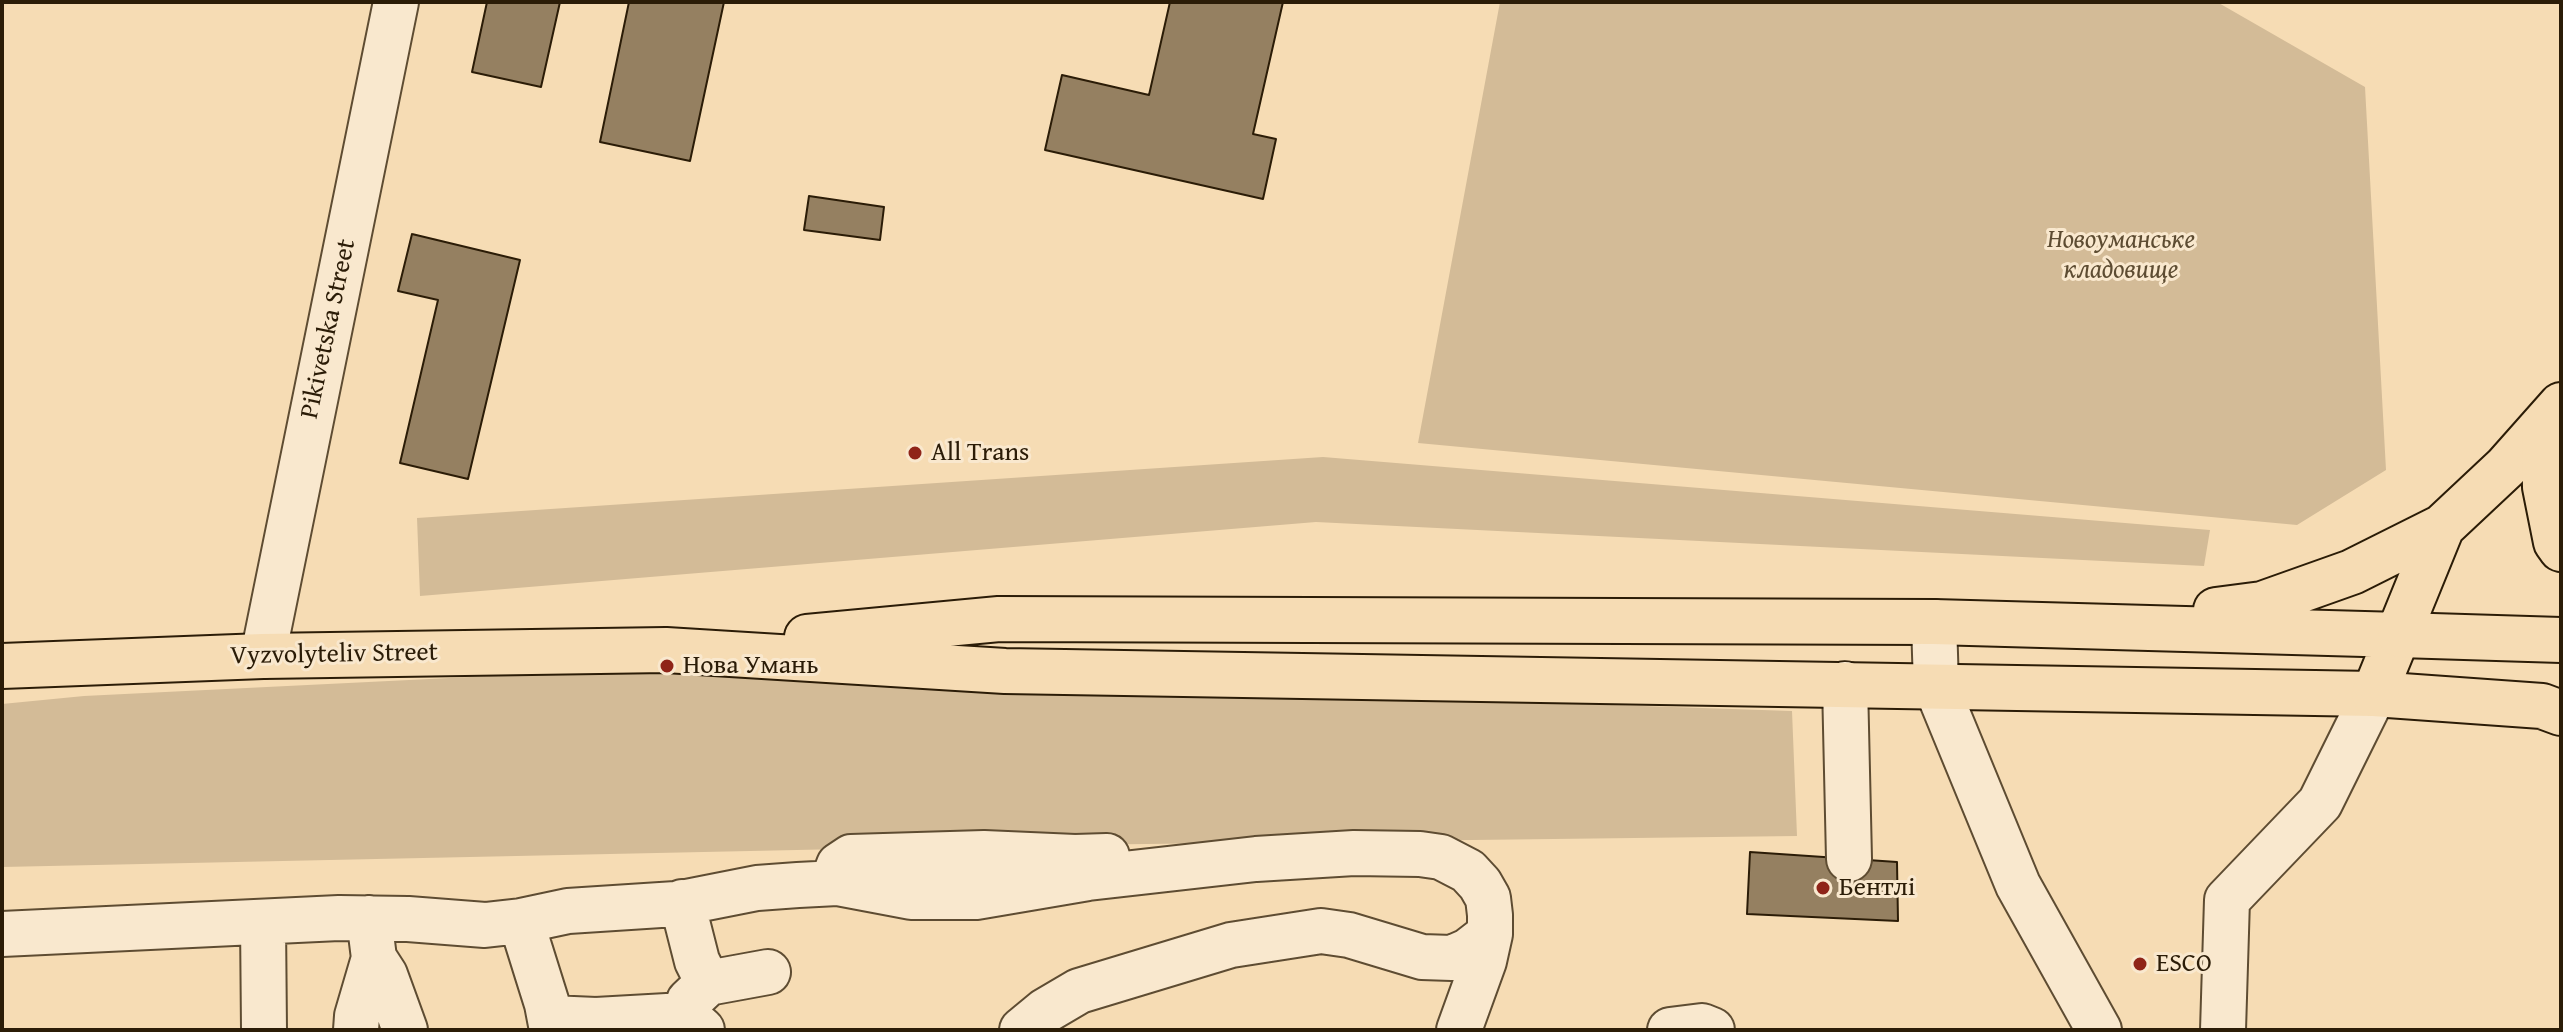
<!DOCTYPE html>
<html>
<head>
<meta charset="utf-8">
<style>
	body { margin:0 }
	#map { position:relative; width:2563px; height:1032px; overflow:hidden; background:#f6dcb4; font-family:"Gentium Book Plus",serif }
	canvas { display:block }
	.frame { position:absolute; inset:0; border:4px solid #2b1c07; pointer-events:none }
</style>
</head>
<body>
<div id="map">
<canvas width="2563" height="1032"></canvas>
<div class="frame"></div>
</div>
<script>
const ctx = document.querySelector('canvas').getContext('2d');
ctx.lineJoin = 'round';
function fillPath(path, color) { ctx.fillStyle = color; ctx.fill(path, 'evenodd'); }
const poly = rows => new Path2D(rows.map(r => 'M' + r).join(''));
function trace(path, color, width, dash) { ctx.strokeStyle = color; ctx.lineWidth = width; ctx.lineCap = dash ? 'butt' : 'round'; ctx.setLineDash(dash || []); ctx.stroke(path); }
function label(font, color, halo, rows, align = 'center') {
  ctx.font = font + ' "Gentium Book Plus",serif'; ctx.lineWidth = 6; ctx.setLineDash([]); ctx.textBaseline = 'middle'; ctx.strokeStyle = halo; ctx.fillStyle = color; for (const [text, x, y, turn = 0] of rows) {
    ctx.save(); ctx.translate(x, y); ctx.rotate((+turn || 0) * Math.PI / 180); ctx.textAlign = isNaN(turn) ? turn : align; if (halo) ctx.strokeText(text, 0, 0); ctx.fillText(text, 0, 0); ctx.restore();
  }
}
const green = poly([
	[1500,2,2217,2,2365,87,2386,470,2297,525,1418,443],
	[1323,457,2210,530,2204,566,1316,522,420,596,417,518],
	[592,671,1792,711,1797,836,984,846,2,867,2,704,84,696]
]);
const building = poly([
	[487,2,560,2,541,87,472,72,487,2],
	[629,2,724,2,690,161,600,142,629,2],
	[1170,2,1283,2,1253,134,1276,139,1263,199,1045,150,1062,75,1149,95,1170,2],
	[809,196,884,207,880,240,804,230,809,196],
	[412,234,520,260,468,479,400,463,438,300,398,291,412,234],
	[1750,852,1897,862,1898,921,1747,914,1750,852]
]);
const minor = poly([
	[1934,622,1936,686,2018,885,2099,1030],
	[263,656,396,2],
	[1845,684,1849,859],
	[832,883,839,865,851,857,984,853,1075,857,1107,856],
	[682,902,697,961,708,983],
	[521,921,547,1004,552,1030],
	[263,922,264,1030],
	[2,934,339,918,408,919,485,925,521,921,568,911,676,904,757,888,798,885,837,883,911,897,976,897,1088,878,1256,859,1354,853,1420,854,1441,857,1468,871,1480,884,1488,898,1490,915,1490,934,1484,961,1459,1030],
	[374,958,385,975,405,1030],
	[685,1015,689,1001,708,983,768,972],
	[550,1018,596,1020,685,1015,702,1030],
	[356,1030,357,1016,374,958,369,918],
	[1022,1030,1045,1011,1079,991,1231,945,1321,931,1349,935,1422,957,1452,958,1468,951,1490,934],
	[1670,1030,1702,1026,1712,1030],
	[2223,1030,2227,900,2320,803,2374,694]
]);
const major = poly([
	[2216,610,2262,604,2352,572,2442,527,2506,467,2561,405],
	[807,637,999,619,1934,622,2400,635],
	[2,666,263,656,666,650,1005,671,2374,694,2442,527]
]);
const highway = poly([
	[2544,433,2545,487,2556,542,2561,549],
	[2400,635,2561,640],
	[2374,694,2542,706,2561,713]
]);
const markers = [
	[915,453,8,"#8f2418"],
	[667,666,8,"#8f2418"],
	[1823,888,8,"#8f2418"],
	[2140,964,8,"#8f2418"]
];
const parkNames = [
	["Новоуманське",2121,240],
	["кладовище",2121,270]
];
const streetNames = [
	["Pikivetska Street",329,329,-78],
	["Vyzvolyteliv Street",334,655,-1]
];
const poiNames = [
	["All Trans",931,453],
	["Нова Умань",683,666],
	["Бентлі",1839,888],
	["ESCO",2156,964]
];
fillPath(green, '#d3bb97');
fillPath(building, '#958061');
trace(building, '#2b1c07', 2);
trace(minor, '#5e4c32', 48);
trace(major, '#2b1c07', 48);
trace(highway, '#2b1c07', 48);
trace(minor, '#f9e8ce', 44);
trace(major, '#f6dcb4', 44);
trace(highway, '#f6dcb4', 44);
for (const [x, y, r, color] of markers) { const dot = new Path2D(); dot.arc(x, y, r, 0, 2 * Math.PI); ctx.fillStyle = color; ctx.fill(dot); trace(dot, '#f9e8ce', 3); }
label('italic 26px', '#5d4c32', '#f9e8ce', parkNames);
label('26px', '#2b1c07', '#f9e8ce', streetNames);
label('26px', '#2b1c07', '#f9e8ce', poiNames, 'left');
</script>
</body>
</html>
